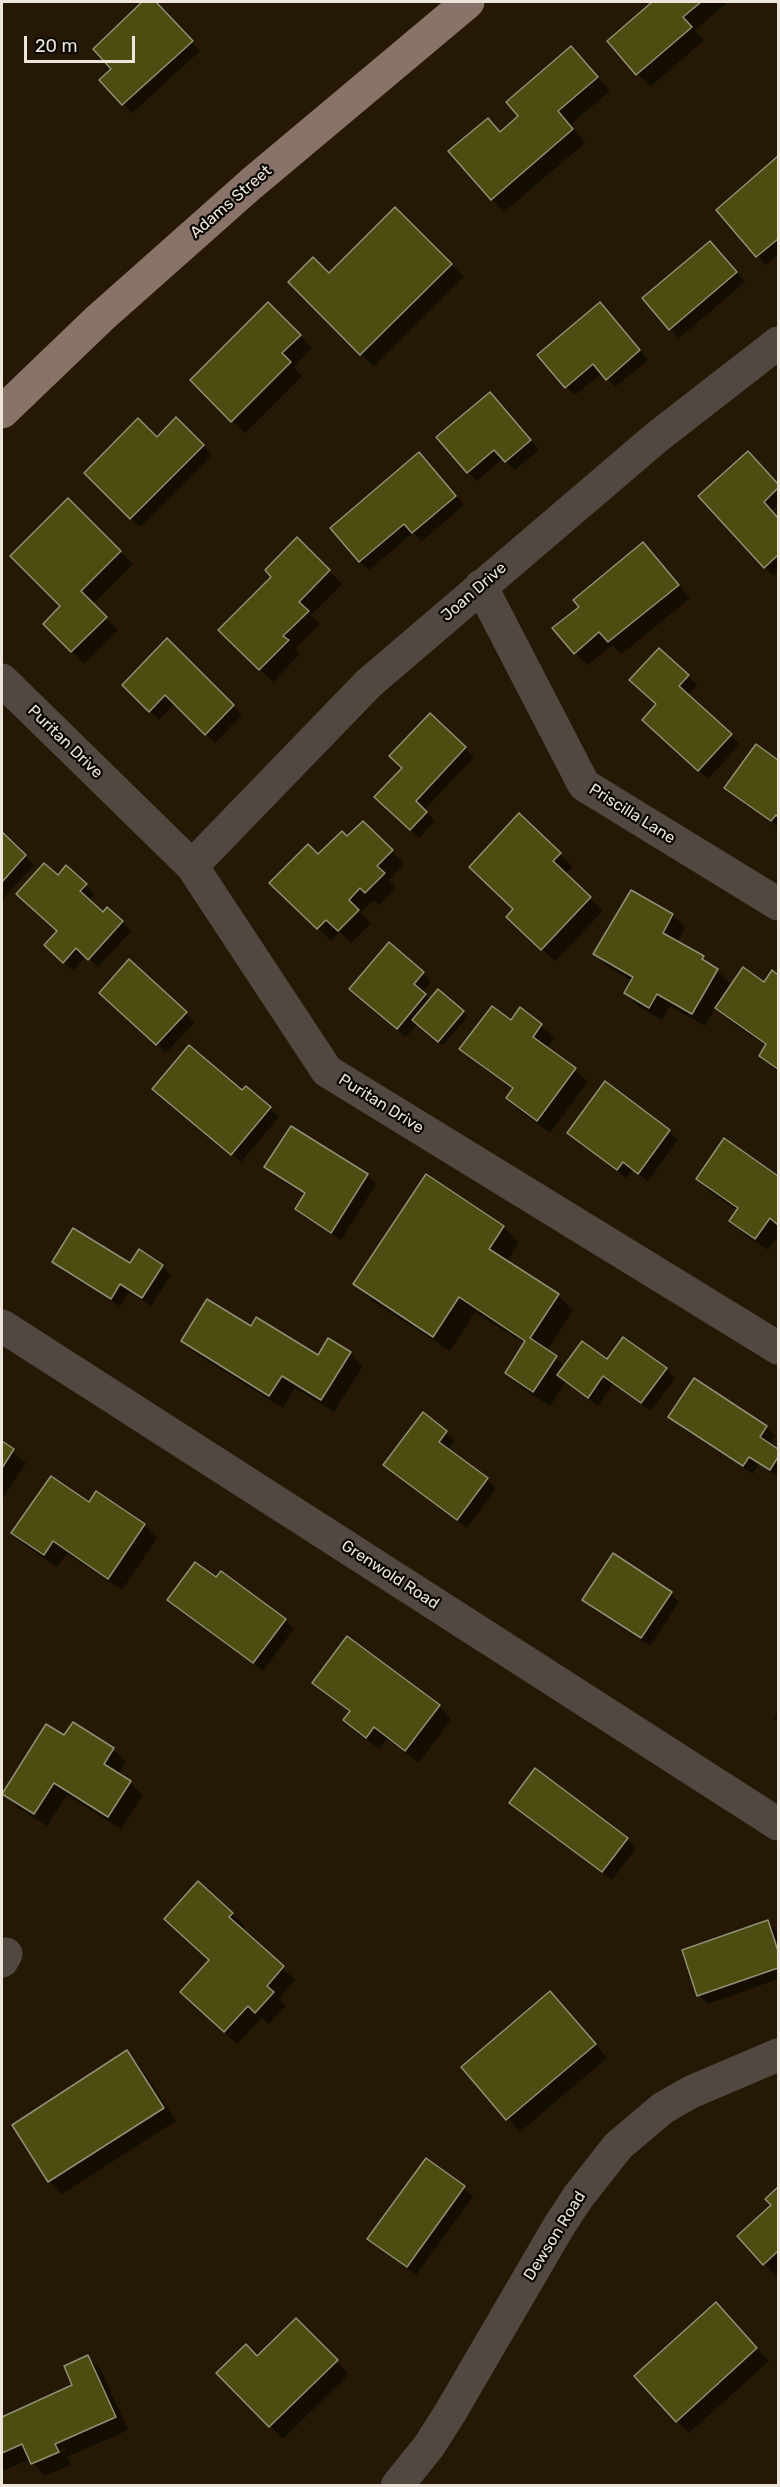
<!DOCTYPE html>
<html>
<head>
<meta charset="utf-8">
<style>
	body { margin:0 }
	#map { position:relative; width:780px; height:2487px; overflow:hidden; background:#251905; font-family:Rubik,sans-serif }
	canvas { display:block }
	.frame { position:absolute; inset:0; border:3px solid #ede5d9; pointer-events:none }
	.scale { position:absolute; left:24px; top:36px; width:111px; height:27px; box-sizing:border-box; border:3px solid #ede5d9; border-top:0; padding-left:8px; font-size:18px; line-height:21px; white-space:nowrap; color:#ede5d9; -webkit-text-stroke:4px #0a0601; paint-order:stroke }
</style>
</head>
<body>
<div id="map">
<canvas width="780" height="2487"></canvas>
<div class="frame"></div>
<div class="scale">20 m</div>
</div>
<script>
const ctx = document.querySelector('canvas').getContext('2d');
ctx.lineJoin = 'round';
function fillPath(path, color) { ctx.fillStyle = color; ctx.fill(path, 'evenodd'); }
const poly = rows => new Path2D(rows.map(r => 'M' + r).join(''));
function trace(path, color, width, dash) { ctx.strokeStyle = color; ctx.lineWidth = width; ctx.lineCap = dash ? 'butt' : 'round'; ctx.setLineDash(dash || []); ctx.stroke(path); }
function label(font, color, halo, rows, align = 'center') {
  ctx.font = font + ' Rubik,sans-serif'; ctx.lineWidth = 4.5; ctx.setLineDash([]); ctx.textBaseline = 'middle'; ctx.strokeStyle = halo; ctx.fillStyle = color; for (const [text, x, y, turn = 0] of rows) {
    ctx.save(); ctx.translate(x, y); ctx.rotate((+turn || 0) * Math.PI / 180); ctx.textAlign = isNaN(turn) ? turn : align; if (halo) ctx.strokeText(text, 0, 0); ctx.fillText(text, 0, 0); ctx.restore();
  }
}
const shadow = poly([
	[145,2,155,2,200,51,132,113,102,80,113,69,95,49],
	[655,2,728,2,695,30,704,40,650,87,609,41],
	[571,48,610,91,570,125,585,143,504,212,492,199,488,120,501,133,520,117],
	[778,158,778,255,766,265,718,210],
	[395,209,464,277,374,367,290,282,329,275],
	[719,251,745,282,679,338,644,299],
	[268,304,312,348,294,367,302,376,245,433,192,380],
	[608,313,648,360,615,387,602,373,575,395,566,387],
	[499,402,539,450,515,470,503,458,477,481,468,472],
	[176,419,212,455,140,527,86,473,157,439],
	[419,454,464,505,422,541,413,533,369,570,360,561],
	[757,462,778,486,778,505,771,511,778,519,778,571,773,576,765,567],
	[68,500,133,564,92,605,118,630,84,664,45,624,62,606],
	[297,539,342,584,311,615,320,624,295,649,300,654,273,682,220,630,273,577],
	[643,544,690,598,622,654,612,645,588,665,575,653,581,607],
	[167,640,242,715,215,743,175,703,159,720,124,685],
	[688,676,697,685,687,696,740,744,708,779,644,720],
	[430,715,474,757,424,810,435,821,419,838,385,806],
	[756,746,778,762,778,827,726,787],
	[519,815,573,867,565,875,603,911,555,961,521,930,515,910],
	[363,823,405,864,389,880,396,887,379,905,374,900,360,913,371,923,351,943,340,932,331,941,272,883,347,838],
	[2,834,34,865,2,900],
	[58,877,86,885,95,894,89,900,103,914,122,922,131,931,98,967,86,956,73,971,46,945,58,931],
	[631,892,673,915,685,928,677,943,703,957,730,983,722,997,724,998,765,984,773,973,778,977,778,1072,761,1055,767,1047,730,1021,716,1007,705,1026,670,1006,662,1020,638,1006,626,993,632,981,608,967,595,954],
	[129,961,195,1022,166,1053,110,1002],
	[423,973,431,982,422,992,430,1000,438,991,468,1016,443,1045,417,1024,406,1037,360,998],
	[521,1009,554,1038,547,1049,575,1070,588,1082,550,1133,520,1111,508,1098,513,1090,474,1061,461,1049,511,1022],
	[242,1092,270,1108,279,1117,241,1162,163,1097],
	[669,1131,678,1140,648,1181,633,1170,626,1178,569,1133],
	[725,1140,778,1177,778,1236,768,1250,744,1234,731,1221,738,1211,710,1192,698,1179],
	[266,1167,367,1175,376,1184,341,1240,305,1217,297,1209,305,1195,275,1176],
	[503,1227,519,1242,507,1262,558,1295,573,1310,547,1351,565,1366,608,1361,666,1369,675,1378,651,1411,613,1384,598,1406,566,1382,550,1406,522,1388,507,1372,525,1344,475,1312,450,1351,371,1300,355,1284],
	[54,1262,162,1266,171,1275,151,1306,129,1292,120,1306,63,1271],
	[251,1328,318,1357,329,1340,350,1353,363,1366,334,1412,295,1388,283,1408,195,1353,182,1341],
	[423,1414,455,1441,448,1450,496,1488,467,1528,385,1465],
	[670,1417,766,1427,775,1436,769,1445,778,1451,778,1477,759,1464,753,1474,679,1426],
	[2,1443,26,1463,2,1499],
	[97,1493,144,1525,157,1538,122,1590,67,1553,57,1567,26,1546,13,1533,90,1504],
	[671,1593,679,1602,650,1646,593,1609,584,1600],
	[169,1600,285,1620,294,1629,263,1671],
	[314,1683,439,1706,451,1719,419,1763,387,1739,379,1749,357,1733,345,1720,350,1713],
	[778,1711,778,1723,774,1718],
	[73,1724,113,1749,126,1762,118,1775,130,1783,143,1795,121,1829,67,1795,47,1826,17,1807,4,1794,64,1737],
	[511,1803,627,1839,636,1848,612,1880],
	[199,1883,245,1926,242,1930,295,1980,279,1999,286,2006,269,2024,262,2018,237,2044,195,2005,211,1960],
	[767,1922,776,1931,778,1937,778,1979,708,2004,699,1995],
	[550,1993,607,2058,520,2132,464,2067],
	[127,2052,139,2065,176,2121,62,2194,49,2181],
	[426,2160,473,2196,416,2275,369,2238],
	[778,2189,778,2276,777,2277,739,2236,773,2205,767,2199],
	[728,2316,769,2361,689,2433,677,2421],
	[296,2320,349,2374,283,2439,218,2373,258,2358],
	[88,2357,101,2370,128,2430,67,2457,71,2465,45,2476,30,2459,5,2470,2,2467,2,2419,74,2386],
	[65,2448,66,2450,36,2464,36,2460]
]);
const building = poly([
	[142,2,156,2,193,41,122,105,99,80,111,69,93,49,142,2],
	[652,2,701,2,683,17,692,27,636,75,607,41,652,2],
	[571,46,598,77,558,111,573,129,491,200,448,151,488,118,500,132,518,116,506,102,571,46],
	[778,156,778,239,756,257,716,210,778,156],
	[395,207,452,264,360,355,288,282,313,257,329,273,395,207],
	[710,241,737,272,669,330,642,298,710,241],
	[268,302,301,335,282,353,291,362,231,422,190,380,268,302],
	[600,302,640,350,606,380,593,364,565,388,537,355,600,302],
	[490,392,531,440,505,462,494,450,467,473,436,437,490,392],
	[176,417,204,445,130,519,84,473,138,418,157,437,176,417],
	[748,451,778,484,778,488,764,502,778,518,778,555,764,568,698,496,748,451],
	[419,452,456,496,412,533,404,524,359,562,330,528,419,452],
	[68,498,121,551,81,591,107,617,71,652,43,624,60,606,10,556,68,498],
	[297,537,330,570,299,602,309,611,283,636,289,640,259,670,218,630,271,577,265,570,297,537],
	[643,542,679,585,608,642,599,632,574,654,552,628,579,607,573,600,643,542],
	[167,638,234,705,205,735,165,695,149,712,122,685,167,638],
	[659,648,689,675,679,686,732,734,698,771,642,720,656,704,629,680,659,648],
	[430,713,466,747,416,801,427,812,410,830,374,797,402,768,389,756,430,713],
	[756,744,778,760,778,817,776,815,771,821,724,788,756,744],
	[519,813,561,853,553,861,591,897,541,950,506,917,513,909,469,867,519,813],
	[363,821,393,850,377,866,385,873,365,893,360,888,349,900,359,910,338,931,326,920,317,929,269,883,308,844,318,854,342,831,347,836,363,821],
	[2,832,26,855,2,882,2,832],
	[44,863,58,875,66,865,87,884,80,891,103,912,107,907,123,921,88,960,76,948,63,963,44,945,57,931,16,894,44,863],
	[631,890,673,914,663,933,704,956,702,959,718,969,692,1014,657,994,649,1008,624,993,633,977,593,954,631,890],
	[389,942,424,972,414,984,426,994,397,1029,349,989,389,942],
	[129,959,187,1012,156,1045,99,993,129,959],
	[743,967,764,982,772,970,778,975,778,1069,759,1056,766,1044,715,1008,743,967],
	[438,989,464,1011,438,1042,412,1020,438,989],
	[492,1006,511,1020,520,1007,542,1024,533,1037,576,1068,537,1121,506,1098,513,1088,459,1049,492,1006],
	[189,1045,242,1090,246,1086,271,1107,231,1155,152,1089,189,1045],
	[605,1081,670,1130,638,1174,623,1162,617,1170,567,1133,605,1081],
	[291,1126,368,1174,331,1233,295,1209,305,1193,264,1167,291,1126],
	[724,1138,778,1176,778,1225,770,1218,755,1239,729,1221,738,1208,696,1179,724,1138],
	[426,1174,504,1226,489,1249,559,1294,530,1338,557,1356,533,1392,505,1373,525,1341,459,1297,433,1337,353,1284,426,1174],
	[73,1228,130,1263,139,1249,163,1265,142,1298,120,1284,111,1299,52,1262,73,1228],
	[207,1299,251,1326,256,1317,318,1355,328,1338,351,1352,321,1400,282,1376,269,1396,181,1341,207,1299],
	[623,1337,667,1368,641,1403,603,1376,588,1398,557,1375,582,1341,607,1359,623,1337],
	[694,1378,767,1426,760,1437,778,1449,778,1457,770,1470,749,1457,743,1466,668,1417,694,1378],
	[423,1412,447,1431,439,1442,488,1478,457,1520,383,1465,423,1412],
	[2,1441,14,1449,2,1468,2,1441],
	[51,1476,89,1502,96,1491,145,1524,108,1579,53,1541,44,1555,11,1533,51,1476],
	[613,1553,672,1592,641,1638,582,1600,613,1553],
	[195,1562,216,1577,221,1571,286,1619,253,1663,167,1600,195,1562],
	[347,1636,440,1705,405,1751,374,1727,366,1738,343,1720,350,1711,312,1683,347,1636],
	[73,1722,114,1748,104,1764,131,1781,108,1817,54,1783,34,1814,2,1794,46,1724,64,1735,73,1722],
	[535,1768,628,1838,602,1872,509,1803,535,1768],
	[198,1881,233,1913,229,1917,284,1966,267,1986,274,1992,255,2013,248,2006,224,2032,180,1992,209,1960,164,1919,198,1881],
	[768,1920,778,1951,778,1968,697,1996,682,1950,768,1920],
	[550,1991,596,2044,506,2120,461,2067,550,1991],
	[127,2050,164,2108,48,2182,12,2125,127,2050],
	[426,2158,465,2186,407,2267,367,2239,426,2158],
	[778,2187,778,2251,763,2265,737,2236,771,2205,765,2199,778,2187],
	[716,2302,757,2348,676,2422,634,2376,716,2302],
	[296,2318,338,2360,269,2427,216,2373,246,2344,257,2356,296,2318],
	[88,2355,116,2417,55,2444,59,2452,31,2464,22,2444,2,2453,2,2417,72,2385,64,2366,88,2355]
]);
const minor = poly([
	[481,586,584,785,778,904],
	[2,680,192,866,327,1071,778,1348],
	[192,866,369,683,657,437,778,343],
	[2,1326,778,1824],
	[2,1961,6,1954],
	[397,2486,429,2446,450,2413,559,2226,578,2197,618,2146,663,2108,691,2092,778,2055]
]);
const primary = poly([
	[2,412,100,318,251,184,468,2]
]);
const streetNames = [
	["Adams Street",231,202,-41],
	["Joan Drive",474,592,-41],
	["Puritan Drive",65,742,44],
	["Priscilla Lane",632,814,32],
	["Puritan Drive",381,1104,32],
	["Grenwold Road",390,1575,33],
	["Dewson Road",555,2236,-58]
];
fillPath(shadow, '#0007');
fillPath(building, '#4d4c11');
trace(building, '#8f9075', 1.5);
trace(minor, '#524842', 33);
trace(primary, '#897368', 33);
label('16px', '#ede5d9', '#0a0601', streetNames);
</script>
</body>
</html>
